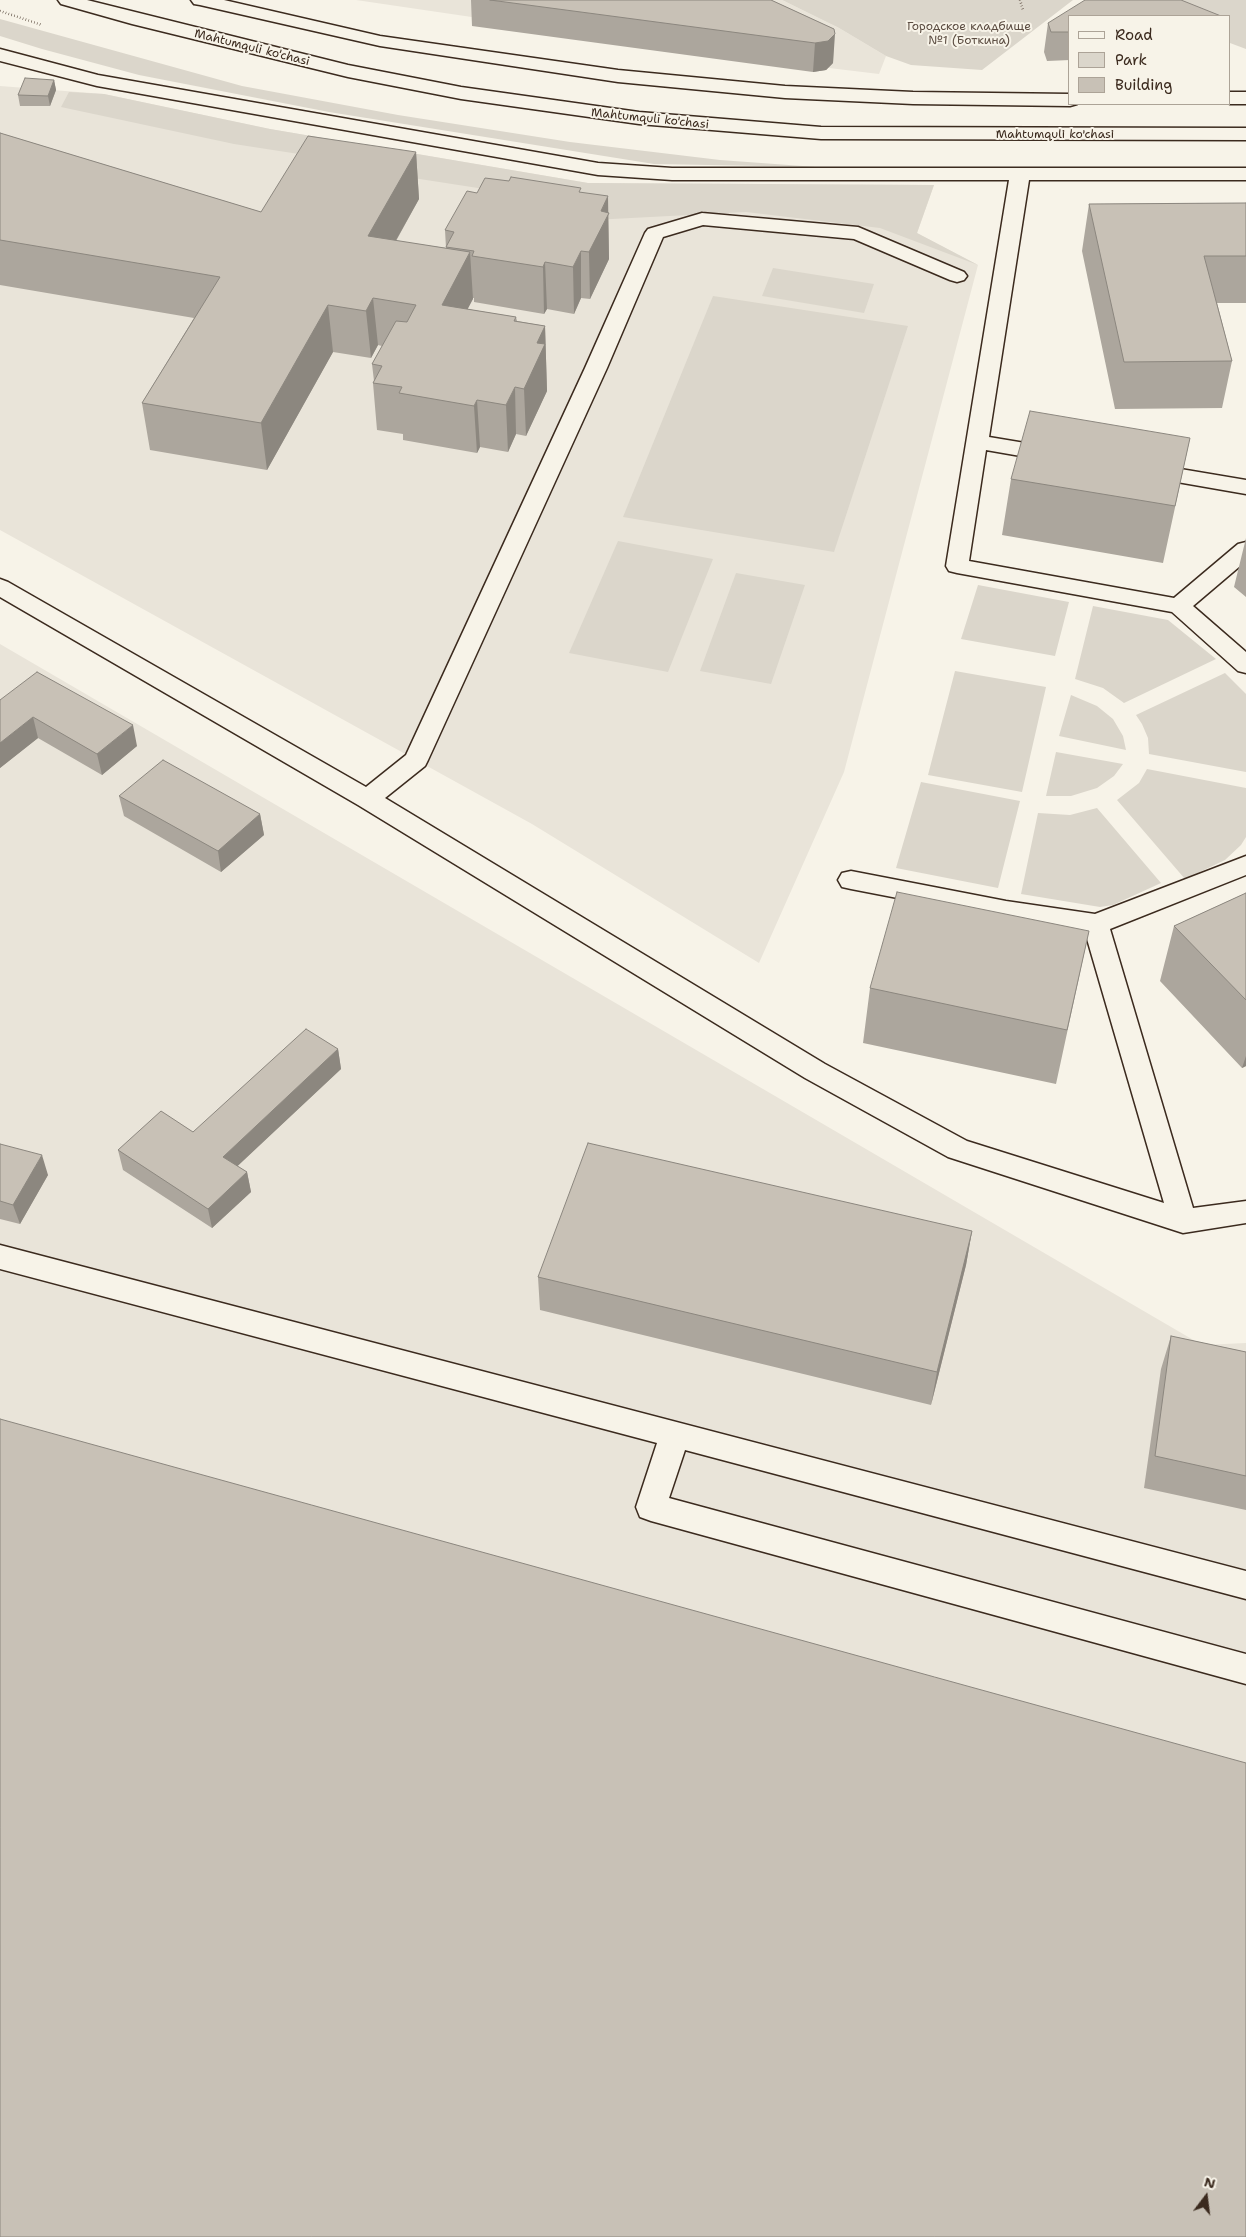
<!DOCTYPE html>
<html>
<head>
<meta charset="utf-8">
<style>
	body { margin:0 }
	#map { position:relative; width:1246px; height:2237px; overflow:hidden; background:#f7f3e8; font-family:"Shantell Sans",sans-serif }
	canvas { display:block }
	.legend { position:absolute; left:1068px; top:15px; width:162px; height:90px; box-sizing:border-box; background:#f7f3e8; border:1px solid #aca397; margin:0; padding:6px 9px; list-style:none; font-size:15px; color:#3b2a1e }
	.legend li { display:flex; align-items:center; gap:10px; height:25px }
	.legend b { width:25px; border:1px solid #aca397 }
	.north { position:absolute; left:1181px; top:2172px; width:50px; height:50px; -webkit-text-stroke:4px #f7f3e8; paint-order:stroke; rotate:15deg; font-size:14px; font-weight:700; line-height:20px; text-align:center; color:#3b2a1e }
	.north::after { content:''; display:block; margin:auto; width:18px; height:22px; background:#3b2a1e; clip-path:polygon(50% 0,100% 100%,50% 72%,0 100%) }
</style>
</head>
<body>
<div id="map">
<canvas width="1246" height="2237"></canvas>
<ul class="legend">
<li><b style="height:6px;background:#f7f3e8"></b>Road</li>
<li><b style="height:14px;background:#dbd6cb"></b>Park</li>
<li><b style="height:14px;background:#c8c1b6"></b>Building</li>
</ul>
<div class="north">N</div>
</div>
<script>
const ctx = document.querySelector('canvas').getContext('2d');
ctx.lineJoin = 'round';
function fillPath(path, color) { ctx.fillStyle = color; ctx.fill(path, 'evenodd'); }
const poly = rows => new Path2D(rows.map(r => 'M' + r).join(''));
function trace(path, color, width, dash) { ctx.strokeStyle = color; ctx.lineWidth = width; ctx.lineCap = dash ? 'butt' : 'round'; ctx.setLineDash(dash || []); ctx.stroke(path); }
function label(font, color, halo, rows, align = 'center') {
  ctx.font = font + ' "Shantell Sans",sans-serif'; ctx.lineWidth = 4; ctx.setLineDash([]); ctx.textBaseline = 'middle'; ctx.strokeStyle = halo; ctx.fillStyle = color; for (const [text, x, y, turn = 0] of rows) {
    ctx.save(); ctx.translate(x, y); ctx.rotate((+turn || 0) * Math.PI / 180); ctx.textAlign = isNaN(turn) ? turn : align; if (halo) ctx.strokeText(text, 0, 0); ctx.fillText(text, 0, 0); ctx.restore();
  }
}
const built = poly([
	[356,0,782,0,839,28,886,56,879,74,771,61],
	[0,86,104,94,270,129,588,183,934,185,917,233,978,265,844,772,759,963,532,824,0,530],
	[0,644,1202,1345,1246,1343,1246,2237,0,2237]
]);
const green = poly([
	[782,0,1073,0,982,70,911,65,886,56,839,28],
	[1125,0,1246,0,1246,49,1230,43,1230,16,1164,16],
	[0,19,242,86,398,115,570,142,720,160,816,167,654,164,329,112,139,75,42,49,0,36],
	[69,92,104,94,270,129,588,183,934,185,917,233,978,265,880,228,746,212,593,220,523,195,394,175,396,169,234,144,61,107],
	[773,268,874,284,864,313,762,296],
	[713,296,908,326,834,552,623,517],
	[618,541,713,559,668,672,569,653],
	[736,573,805,585,771,684,700,671],
	[978,585,1069,602,1055,656,961,639],
	[1093,606,1168,620,1216,659,1124,703,1103,688,1075,679],
	[955,671,1046,687,1022,792,928,775],
	[1225,673,1246,694,1246,772,1149,754,1148,738,1142,724,1136,715],
	[1071,695,1097,706,1113,719,1123,736,1126,750,1059,736],
	[1056,752,1123,764,1114,776,1097,788,1071,796,1046,796],
	[1147,769,1246,788,1246,837,1241,845,1225,860,1185,879,1117,800,1139,783],
	[921,782,1020,801,998,888,896,868],
	[1097,808,1161,883,1113,905,1100,907,1021,894,1038,813,1070,815]
]);
const path = poly([
	[1020,0,1023,10],
	[0,11,42,25]
]);
const service = poly([
	[0,49,98,75,598,163,672,168,1246,168,1246,180,1029,180,989,437,1055,448,1063,450,1066,455,1063,460,1055,462,986,450,969,561,1174,598,1238,544,1246,542,1246,561,1193,606,1246,652,1246,673,1238,671,1172,612,957,573,949,571,946,566,1009,180,672,180,598,175,97,86,0,61,0,49],
	[702,213,858,227,964,272,967,276,964,280,957,282,950,280,854,239,703,225,663,237,607,368,428,760,425,766,385,798,825,1064,967,1141,1164,1203,1085,932,1006,919,851,889,842,887,838,880,842,873,851,871,1006,901,1095,914,1246,856,1246,875,1110,929,1193,1208,1246,1201,1246,1223,1183,1233,948,1157,805,1078,358,805,0,597,0,579,8,582,366,787,406,755,585,368,645,233,648,229,702,213],
	[1145,463,1246,480,1246,494,1137,475,1134,470,1137,465,1145,463],
	[0,1245,1246,1571,1246,1599,685,1450,669,1498,1246,1654,1246,1684,651,1521,640,1517,636,1507,657,1443,0,1269,0,1245]
]);
const primary = poly([
	[58,0,87,0,348,65,461,87,639,112,821,127,1246,128,1246,140,821,139,639,124,461,99,348,77,132,24,61,4,58,0],
	[191,0,224,0,380,36,618,70,785,86,913,92,1070,94,1070,104,1077,104,1070,106,913,104,785,98,618,82,380,46,200,5,194,4,191,0],
	[1230,92,1246,92,1246,104,1230,104,1230,92]
]);
const wall = poly([
	[471,0,771,0,834,29,833,63,826,70,813,72,472,26],
	[1070,16,1070,60,1047,61,1044,52,1048,23],
	[54,80,56,90,50,106,20,106,18,95],
	[0,133,261,212,416,152,419,199,396,241,446,248,445,230,477,193,581,192,608,212,609,259,590,299,581,298,574,314,547,309,544,314,474,302,474,298,473,298,467,309,516,317,517,321,545,326,547,391,526,436,516,434,508,452,480,447,477,453,403,440,403,434,377,430,373,383,374,381,372,364,382,346,378,345,371,358,333,352,267,470,150,450,142,403,194,318,0,285],
	[1246,203,1246,303,1217,303,1232,361,1222,408,1115,409,1082,251,1089,204],
	[1190,438,1163,563,1002,535,1011,479],
	[1246,538,1246,597,1234,587],
	[0,700,137,746,102,775,38,738,0,768],
	[119,796,260,814,264,835,221,872,124,816],
	[1246,893,1246,1066,1242,1068,1160,981,1174,926],
	[1089,931,1056,1084,863,1043,870,988],
	[338,1049,341,1069,237,1166,247,1172,251,1192,212,1228,123,1170,118,1150,193,1132],
	[0,1144,48,1175,20,1224,0,1219],
	[972,1231,966,1265,931,1405,540,1310,538,1277],
	[1171,1336,1246,1352,1246,1510,1144,1488,1161,1369]
]);
const shadedWall = poly([
	[835,34,833,63,826,70,813,72,815,43],
	[54,80,56,90,50,106,48,96],
	[416,152,419,199,372,283,368,236],
	[608,196,609,259,590,299,589,252,601,211],
	[581,251,581,298,574,314,573,267],
	[470,252,473,299,445,352,442,305],
	[545,262,547,309,544,314,543,267],
	[373,298,378,345,371,358,366,311],
	[328,305,333,352,267,470,261,423],
	[545,326,547,391,526,436,524,389,537,343],
	[515,387,516,434,508,452,506,405],
	[477,400,480,447,477,453,474,406],
	[33,717,38,738,0,768,0,743],
	[133,725,137,746,102,775,97,754],
	[260,814,264,835,221,872,218,851],
	[338,1049,341,1069,227,1176,223,1157],
	[1246,1056,1246,1066,1242,1068],
	[42,1155,48,1175,20,1224,13,1205],
	[247,1172,251,1192,212,1228,208,1209],
	[972,1231,966,1265,931,1405,937,1372]
]);
const building = poly([
	[490,0,771,0,834,29,835,34,828,41,815,43,490,0],
	[1085,0,1181,0,1221,16,1070,16,1070,32,1051,32,1048,23,1085,0],
	[25,78,54,80,48,96,18,95,25,78],
	[0,133,261,212,308,136,416,152,368,236,470,252,442,305,516,317,514,321,545,326,537,343,545,344,524,389,515,387,506,405,477,400,474,406,399,393,402,387,373,383,382,366,372,364,396,321,407,322,416,305,373,298,366,311,328,305,261,423,142,403,220,277,0,240,0,133],
	[511,177,581,188,579,192,608,196,601,211,609,213,589,252,581,251,573,267,545,262,543,267,472,256,474,251,446,247,454,232,445,230,467,191,477,193,485,178,509,181,511,177],
	[1246,203,1246,256,1204,256,1232,361,1124,362,1089,204,1246,203],
	[1030,411,1190,438,1175,506,1011,479,1030,411],
	[37,672,133,725,97,754,33,717,0,743,0,700,37,672],
	[163,760,260,814,218,851,119,796,163,760],
	[897,892,1089,931,1067,1030,870,988,897,892],
	[1246,893,1246,1000,1174,926,1246,893],
	[306,1029,338,1049,223,1157,247,1172,208,1209,118,1150,161,1111,193,1132,306,1029],
	[588,1143,972,1231,937,1372,538,1277,588,1143],
	[0,1144,42,1155,13,1205,0,1201,0,1144],
	[1171,1336,1246,1352,1246,1476,1155,1456,1171,1336],
	[0,1419,1246,1763,1246,2237,0,2237,0,1419]
]);
const farParknames = [
	["Городское кладбище",969,27],
	["№1 (Боткина)",969,41]
];
const farStreetnames = [
	["Mahtumquli ko'chasi",252,48,14],
	["Mahtumquli ko'chasi",650,119,6],
	["Mahtumquli ko'chasi",1055,135]
];
fillPath(built, '#e9e4d9');
fillPath(green, '#dbd6cb');
trace(service, '#3b2a1e', 3);
trace(primary, '#3b2a1e', 3);
trace(path, '#3b2a1e', 2.5, [0.5, 2.5]);
fillPath(service, '#f7f3e8');
fillPath(primary, '#f7f3e8');
fillPath(wall, '#aca69d');
fillPath(shadedWall, '#8c877f');
fillPath(building, '#c8c1b6');
trace(building, '#8c877f', 1);
label('12px', '#5b4c41', '#f7f3e8', farParknames);
label('12px', '#3b2a1e', '#f7f3e8', farStreetnames);
</script>
</body>
</html>
